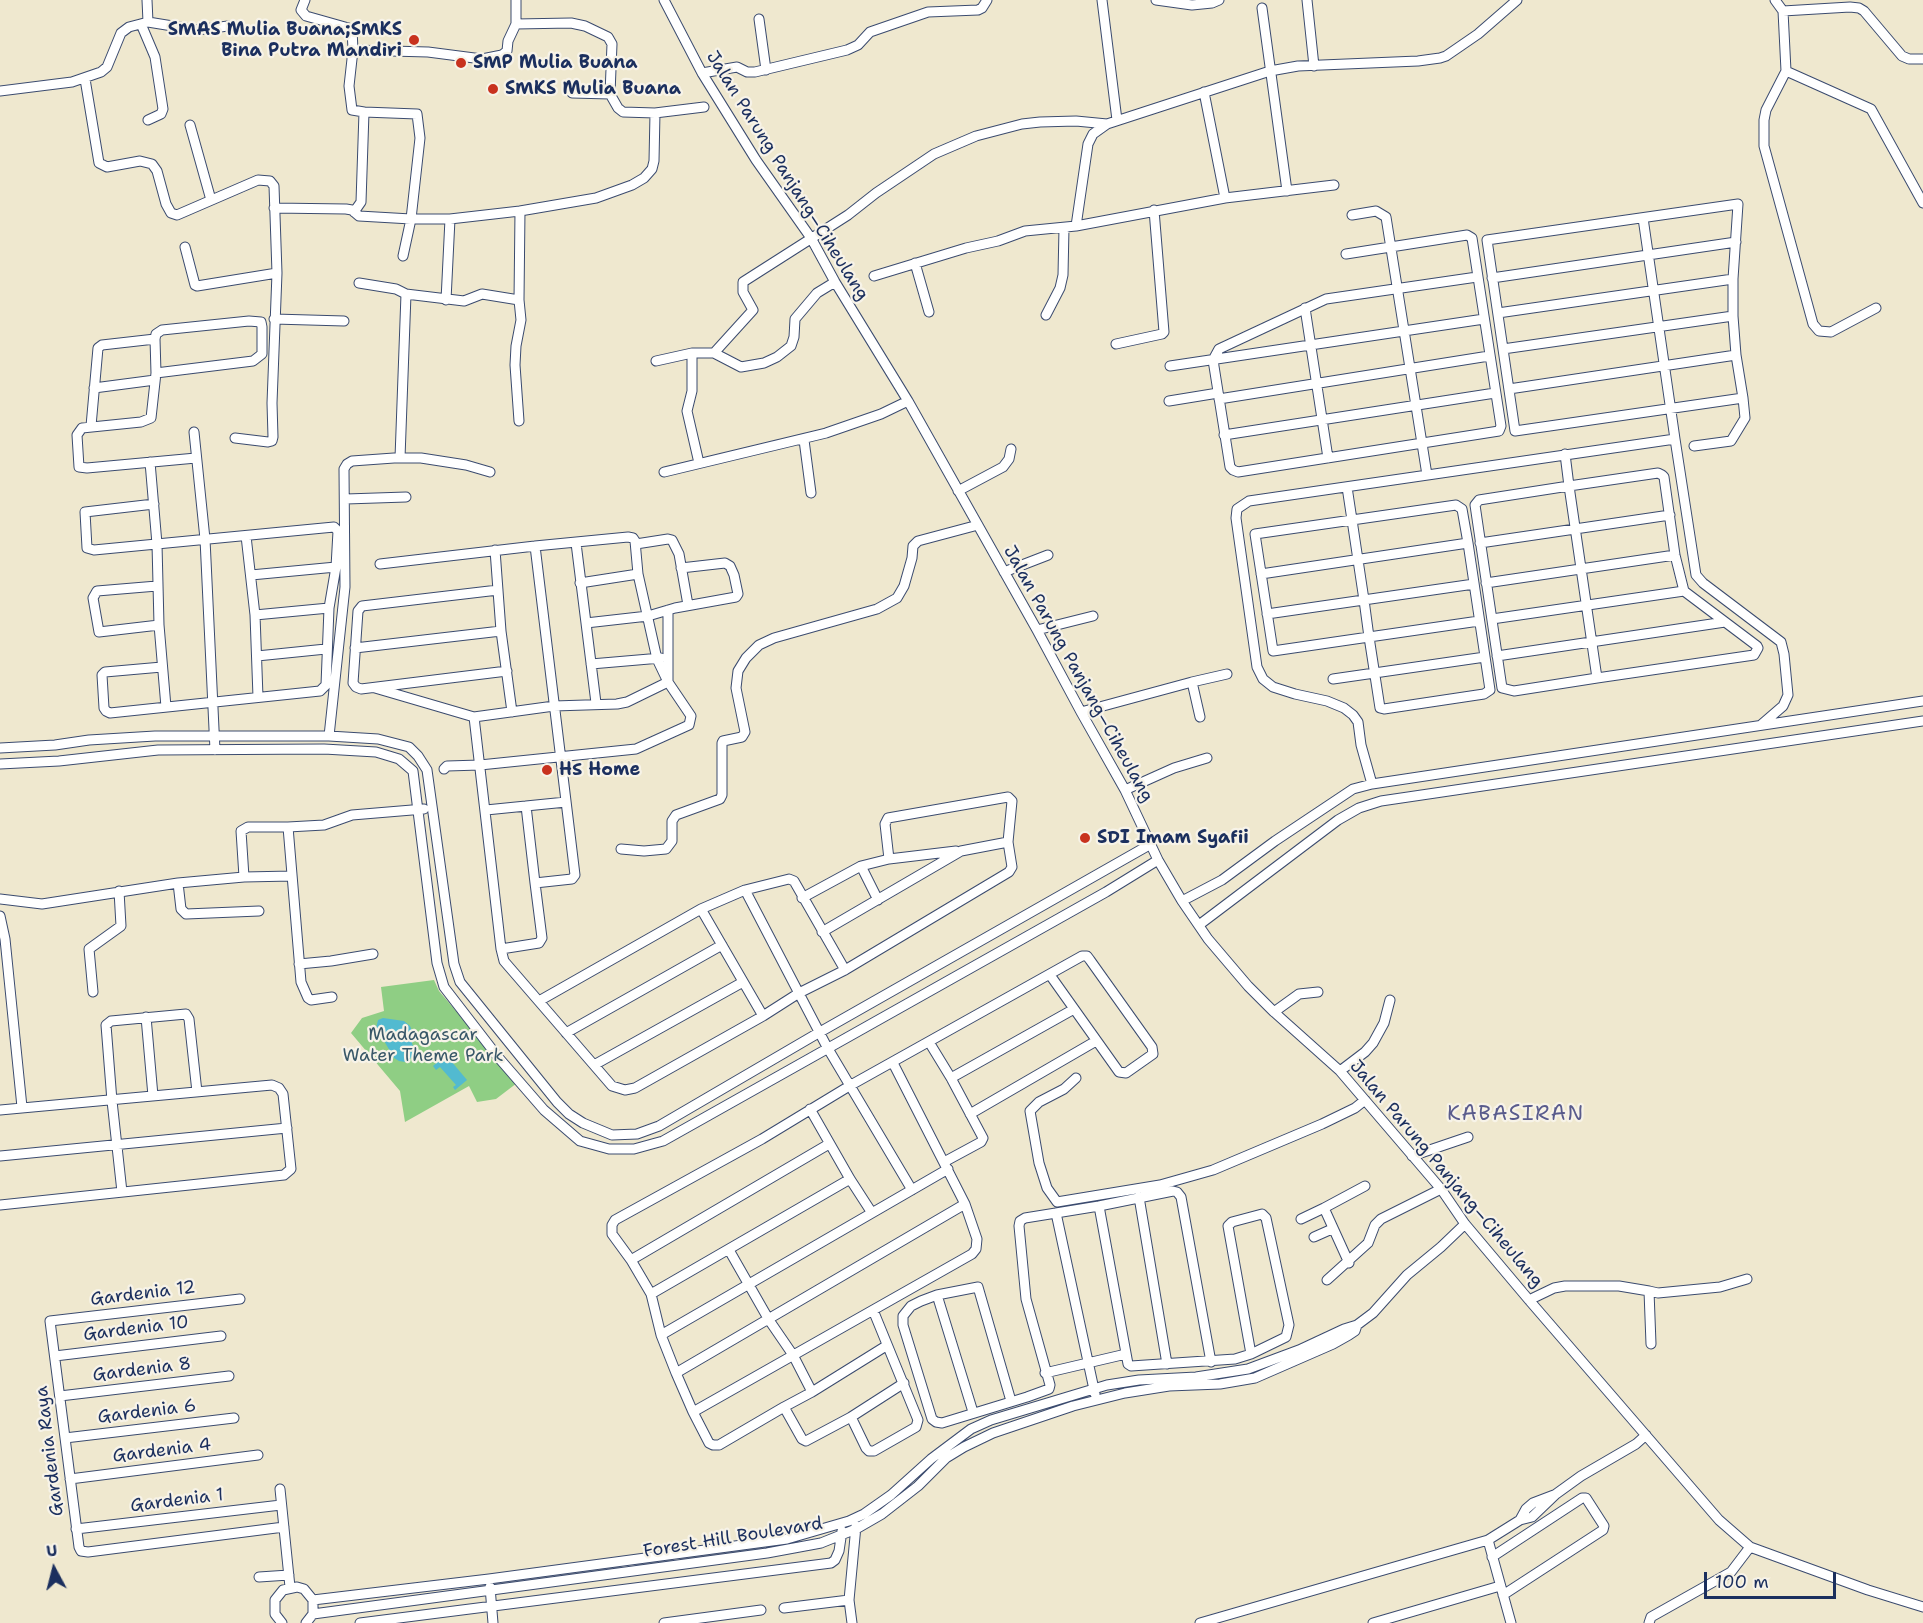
<!DOCTYPE html>
<html>
<head>
<meta charset="utf-8">
<style>
	body { margin:0 }
	#map { position:relative; width:1923px; height:1623px; overflow:hidden; background:#efe8cf; font-family:"Shantell Sans",sans-serif }
	canvas { display:block }
	.north { position:absolute; left:24px; top:1539px; width:60px; height:60px; -webkit-text-stroke:4px #f7f3e8; paint-order:stroke; rotate:353deg; font-size:16px; font-weight:700; line-height:24px; text-align:center; color:#1b2f5e }
	.north::after { content:''; display:block; margin:auto; width:21px; height:27px; background:#1b2f5e; clip-path:polygon(50% 0,100% 100%,50% 72%,0 100%) }
	.scale { position:absolute; left:1704px; top:1572px; width:132px; height:27px; box-sizing:border-box; border:3px solid #1b2f5e; border-top:0; padding-left:8px; font-size:18px; line-height:21px; white-space:nowrap; color:#1b2f5e; -webkit-text-stroke:4px #f7f3e8; paint-order:stroke }
</style>
</head>
<body>
<div id="map">
<canvas width="1923" height="1623"></canvas>
<div class="north">U</div>
<div class="scale">100 m</div>
</div>
<script>
const ctx = document.querySelector('canvas').getContext('2d');
ctx.lineJoin = 'round';
function fillPath(path, color) { ctx.fillStyle = color; ctx.fill(path, 'evenodd'); }
const poly = rows => new Path2D(rows.map(r => 'M' + r).join(''));
function trace(path, color, width, dash) { ctx.strokeStyle = color; ctx.lineWidth = width; ctx.lineCap = dash ? 'butt' : 'round'; ctx.setLineDash(dash || []); ctx.stroke(path); }
function label(font, color, halo, rows, align = 'center') {
  ctx.font = font + ' "Shantell Sans",sans-serif'; ctx.lineWidth = 4.5; ctx.setLineDash([]); ctx.textBaseline = 'middle'; ctx.strokeStyle = halo; ctx.fillStyle = color; for (const [text, x, y, turn = 0] of rows) {
    ctx.save(); ctx.translate(x, y); ctx.rotate((+turn || 0) * Math.PI / 180); ctx.textAlign = isNaN(turn) ? turn : align; if (halo) ctx.strokeText(text, 0, 0); ctx.fillText(text, 0, 0); ctx.restore();
  }
}
const green = poly([
	[434,980,439,991,517,1083,496,1099,477,1102,469,1086,405,1122,400,1091,351,1033,362,1018,384,1011,381,987]
]);
const water = poly([
	[383,1018,404,1021,410,1026,413,1033,412,1043,415,1053,409,1060,405,1062,399,1061,394,1058,383,1039,375,1032,378,1020],
	[446,1055,467,1080,455,1090,453,1087,456,1085,440,1067,436,1070,433,1066]
]);
const minor = poly([
	[305,0,301,10,306,16,352,29,353,50,349,86,352,110,364,112,361,202,354,212],
	[664,0,702,73,756,160,811,238,835,282,908,401,1037,630,1081,712,1125,790,1158,860,1182,901,1208,939,1248,986,1274,1012,1340,1071,1441,1189,1465,1224,1529,1300,1719,1520,1750,1547,1868,1590,1923,1607],
	[1102,0,1117,120],
	[1156,0,1192,5,1212,3,1219,0],
	[1307,0,1314,66],
	[1775,0,1783,11,1786,71,1766,110,1764,120,1764,146,1813,324,1819,331,1831,332,1876,308],
	[1262,8,1287,191],
	[1783,11,1850,7,1859,8,1864,11,1902,56,1909,59,1923,59],
	[759,19,766,70],
	[148,22,197,30,228,26],
	[141,24,155,57,163,109,161,114,148,120],
	[516,24,571,23,585,26,608,37,612,44,610,94],
	[353,50,428,52,482,59,502,55,507,51,508,41,516,24,516,0],
	[1786,71,1871,109,1923,203],
	[702,73,737,67,747,72,755,72,847,50,858,45,870,32,928,12,978,10,982,8,987,0],
	[85,79,99,163,107,167,140,161,152,164,157,171,166,204,171,213,177,215,258,180,270,181,274,186,277,273,272,403,273,437,272,441,268,442,235,438],
	[0,91,72,82,101,72,107,67,121,33,129,27,148,22,147,0],
	[1204,92,1225,198],
	[572,93,610,94,618,108,623,112,655,113],
	[364,112,417,114,420,138,411,219,403,256],
	[190,125,211,200],
	[274,208,346,209,352,210,359,216,411,219,450,219,520,211],
	[1352,215,1376,211,1386,217,1427,475],
	[1643,218,1675,439],
	[1076,226,1088,144,1093,134,1107,124,1270,71,1298,66,1418,61,1440,58,1446,56,1478,34,1517,0],
	[185,247,195,285,197,286,277,273],
	[1346,254,1467,235,1472,238,1501,426,1499,431,1238,472,1233,470,1230,467,1213,360,1219,349,1326,299,1477,277],
	[915,263,929,312],
	[874,276,966,248,998,241,1025,231,1076,226,1225,198,1334,185],
	[1492,278,1736,242],
	[359,283,396,289,406,294],
	[446,300,450,219],
	[1305,308,1328,458],
	[1498,313,1733,279],
	[1046,315,1060,288,1063,275,1064,228],
	[274,319,344,321],
	[155,339,156,334,162,330,249,321,261,322,262,327,262,354,253,361,156,373],
	[1116,344,1162,334,1164,332,1154,210],
	[1503,349,1733,316],
	[692,353,692,391,687,411,699,463],
	[714,353,753,310,743,292,743,282,848,215,876,193,934,154,976,136,1022,124,1040,122,1076,121,1107,124],
	[656,361,692,353,714,353,741,367,764,363,777,357,791,346,794,337,795,319,817,293,835,282],
	[1170,366,1484,319],
	[94,388,155,380],
	[1509,389,1736,355],
	[1219,399,1489,356],
	[1169,401,1218,393],
	[519,421,515,365,516,346,521,320,519,300],
	[91,426,98,348,102,345,155,339,156,373,151,418,141,422,82,428,77,435,79,467,87,468,196,458],
	[194,432,205,539,215,750],
	[1224,435,1495,393],
	[804,440,811,493],
	[1694,446,1731,441,1745,418,1743,398,1736,355,1733,316,1733,279,1738,204,1487,240,1515,431,1743,398],
	[1565,454,1569,486,1597,678,1754,655,1758,648,1757,646,1684,591,1675,555,1664,477,1662,475,1658,473,1569,486,1479,500,1475,505,1502,688,1514,691,1597,678],
	[400,458,406,294,464,301,482,294,519,300,520,211,596,198,632,185,644,178,652,169,654,161,655,113,704,107],
	[150,462,157,544,159,625,166,707],
	[664,472,826,433,881,414,908,401],
	[1347,487,1352,520,1364,600,1369,637,1380,708,1384,709,1484,694,1490,690,1468,543,1462,509,1456,505,1352,520,1255,534,1273,651,1369,637,1479,621],
	[958,491,1003,467,1009,459,1011,449],
	[346,499,406,497],
	[154,504,85,512,87,548,94,550,334,527,338,531,336,567,329,608,326,685,320,691,110,713,106,711,104,708,102,675,105,672,162,667],
	[246,536,255,615,258,697],
	[576,543,596,703],
	[1480,543,1670,515],
	[636,544,668,539,672,540,679,554,688,605],
	[495,550,501,631,512,712],
	[380,564,535,546,628,537,633,538,635,541,638,574,657,659,668,682,691,716,689,725,636,749,480,765,447,766,444,769],
	[1004,572,1048,555],
	[1261,574,1468,543],
	[251,575,336,567],
	[580,583,638,574],
	[1486,583,1675,555],
	[157,586,97,591,93,598,99,632,159,625],
	[498,590,362,606,358,611,353,683,356,687,361,689,507,671],
	[1267,614,1474,584],
	[255,615,329,608],
	[1492,619,1684,591],
	[586,623,648,616,675,608,736,597,738,594,734,575,730,566,725,563,681,568],
	[1037,630,1093,616],
	[355,648,501,631],
	[257,656,326,649],
	[1497,656,1725,622],
	[591,664,661,658],
	[1333,679,1485,657],
	[1192,682,1200,717],
	[375,688,474,717,554,706,617,704,627,702,668,682,668,610],
	[1081,712,1192,682,1227,674],
	[474,717,501,949,504,961,612,1086,625,1090,635,1088,763,1016,799,993,845,970,1009,872,1012,867,1008,842,1012,801,1008,797,888,818,885,824,889,859],
	[329,736,345,587,344,469,347,464,352,461,394,458,421,458,466,465,490,472],
	[0,748,55,745,89,740,155,736,329,736,378,739,409,747,418,756,427,770,454,964,460,982,557,1102,569,1114,583,1123,612,1135,637,1134,659,1126,820,1032,1151,844],
	[0,764,59,761,158,750,324,749,376,752,399,759,413,771,437,963,444,987,498,1057,544,1110,580,1141,609,1149,634,1149,663,1141,1106,892,1158,860],
	[1372,784,1361,745,1358,722,1353,715,1344,708,1327,701,1295,694,1273,687,1263,679,1257,667,1236,518,1237,509,1249,501,1675,439,1696,575,1703,583,1781,642,1784,654,1788,695,1783,706,1761,725],
	[1125,790,1174,768,1207,758],
	[526,806,535,883],
	[486,810,566,802],
	[621,849,644,851,666,849,672,841,672,821,676,815,720,799,722,795,722,743,723,741,742,737,745,732,736,688,738,671,746,658,759,645,774,638,877,609,897,598,904,586,912,558,913,546,918,541,978,525],
	[861,866,878,900],
	[244,877,241,831,248,827,288,827],
	[178,883,181,909,186,914,259,911],
	[745,890,827,1047,912,1190],
	[802,898,861,866,889,859,956,851],
	[0,899,42,904,178,883,244,877,292,876],
	[1182,901,1222,880,1275,841,1353,789,1372,784,1923,701],
	[701,909,763,1016],
	[0,916,5,939,22,1107],
	[1199,925,1338,820,1359,808,1381,801,1923,721],
	[822,932,961,851,1008,842],
	[501,949,539,943,542,938,535,883,572,879,575,875,535,546],
	[299,964,331,961,373,954],
	[93,992,89,949,121,926,119,891],
	[332,997,311,1000,308,998,301,982,288,827,324,825,352,815,424,809],
	[539,1001,701,909,745,890,789,879,794,881,845,970],
	[1274,1012,1299,994,1318,992],
	[146,1017,153,1096],
	[566,1033,722,945],
	[929,1042,951,1078,983,1138,981,1142,944,1162],
	[594,1065,743,982],
	[1340,1071,1365,1052,1373,1043,1384,1023,1390,1000],
	[951,1078,1074,1009],
	[1076,1078,1064,1089,1039,1102,1030,1111,1039,1163,1047,1188,1057,1202,1160,1185,1213,1170,1322,1124,1355,1108,1365,1100],
	[810,1109,850,1179,872,1213],
	[0,1110,272,1085,279,1088,283,1094,291,1169,284,1175,0,1205],
	[970,1114,1096,1041],
	[0,1156,287,1128],
	[1412,1156,1468,1137],
	[122,1192,112,1101,106,1025,111,1021,186,1014,189,1019,197,1092],
	[1139,1197,1167,1364],
	[1099,1206,1173,1191,1177,1192,1181,1197,1211,1362],
	[1324,1208,1365,1186],
	[1301,1219,1324,1208,1349,1263],
	[1314,1237,1332,1229],
	[729,1250,769,1320,793,1355,812,1392],
	[631,1260,829,1144],
	[1327,1280,1368,1243,1375,1225,1381,1219,1441,1189],
	[651,1294,850,1179],
	[937,1295,973,1412],
	[240,1299,50,1321,79,1547,81,1551,88,1552,284,1527],
	[1529,1300,1554,1288,1565,1286,1619,1286,1649,1291],
	[873,1310,918,1420,916,1427,874,1451,869,1451,866,1448,851,1417,806,1441,802,1439,784,1407,719,1445,713,1445,709,1443,693,1412,676,1373,661,1335,651,1294,631,1260,612,1234,612,1225,615,1220,762,1139,851,1085,1082,956,1087,956,1090,960,1152,1047,1153,1054,1126,1073,1119,1072,1050,975],
	[661,1335,948,1169],
	[1651,1344,1649,1291,1658,1293,1720,1287,1747,1279],
	[55,1356,221,1336],
	[676,1373,965,1204],
	[1045,1373,1126,1354],
	[1095,1394,1056,1213,1099,1206,1128,1364,1131,1366,1235,1359,1251,1354,1286,1337,1289,1325,1266,1218,1262,1214,1232,1222,1228,1226,1251,1354],
	[60,1396,229,1376],
	[1011,1401,978,1287,937,1295,921,1301,911,1306,903,1316,903,1325,932,1419,936,1422,942,1423,1027,1397,1049,1389,1050,1385,1026,1299,1019,1226,1020,1221,1025,1218,1056,1213],
	[784,1407,812,1392,886,1346],
	[693,1412,972,1254,976,1249,977,1239,965,1204,893,1063],
	[851,1417,904,1383],
	[65,1438,234,1418],
	[70,1479,258,1455],
	[280,1489,290,1587],
	[1520,1520,1526,1509,1533,1503,1554,1495],
	[76,1529,281,1505],
	[1488,1540,1511,1623],
	[1492,1557,1582,1498,1586,1498,1604,1526,1603,1530,1503,1595],
	[259,1577,289,1575],
	[490,1587,493,1623],
	[313,1600,489,1579,787,1539,849,1521,864,1514,891,1495,931,1459,971,1429,991,1420,1107,1385,1139,1380,1196,1377,1248,1369,1299,1350,1344,1329,1357,1325,1373,1313,1407,1275,1441,1247,1465,1224],
	[784,1608,849,1600],
	[313,1614,767,1553,821,1543,856,1529,882,1514,918,1486,946,1458,964,1447,993,1433,1073,1406,1125,1393,1169,1386,1220,1384,1255,1378,1333,1344,1349,1335,1355,1331,1357,1325],
	[282,1623,275,1614,275,1600,283,1590,297,1587,304,1589,313,1600,313,1614,306,1623],
	[360,1623,831,1563,835,1560,839,1551,842,1531],
	[664,1623,761,1610],
	[852,1623,849,1600,856,1526],
	[1200,1623,1488,1540,1520,1520,1532,1517,1556,1494,1581,1476,1636,1444,1646,1435],
	[1373,1623,1500,1586],
	[1649,1623,1651,1617,1731,1572,1750,1547]
]);
const markers = [
	[414,40,6,"#c8321e"],
	[461,63,6,"#c8321e"],
	[493,89,6,"#c8321e"],
	[547,770,6,"#c8321e"],
	[1085,838,6,"#c8321e"]
];
const poiNames = [
	["SMAS Mulia Buana;SMKS",402,30,"right"],
	["Bina Putra Mandiri",402,51,"right"],
	["SMP Mulia Buana",473,63],
	["SMKS Mulia Buana",505,89],
	["HS Home",559,770],
	["SDI Imam Syafii",1097,838]
];
const streetNames = [
	["Jalan Parung Panjang–Ciheulang",787,176,58],
	["Jalan Parung Panjang–Ciheulang",1078,674,61],
	["Jalan Parung Panjang–Ciheulang",1446,1174,50],
	["Gardenia 12",143,1294,-7],
	["Gardenia 10",136,1329,-7],
	["Gardenia 8",142,1370,-7],
	["Gardenia 6",147,1412,-7],
	["Gardenia Raya",50,1451,-97],
	["Gardenia 4",162,1451,-7],
	["Gardenia 1",177,1501,-7],
	["Forest Hill Boulevard",733,1538,-9]
];
const parkNames = [
	["Madagascar",423,1035],
	["Water Theme Park",423,1056]
];
const quarterNames = [
	["KABASIRAN",1516,1115]
];
fillPath(green, '#8fce84');
fillPath(water, '#52bad0');
trace(minor, '#3b4b6f', 11);
trace(minor, '#fff', 9);
for (const [x, y, r, color] of markers) { const dot = new Path2D(); dot.arc(x, y, r, 0, 2 * Math.PI); ctx.fillStyle = color; ctx.fill(dot); trace(dot, '#f7f3e8', 2); }
label('bold 18px', '#1b2f5e', '#f7f3e8', poiNames, 'left');
label('18px', '#1b2f5e', '#f7f3e8', streetNames);
label('18px', '#385768', '#f7f3e8', parkNames);
ctx.letterSpacing = '1.5px';
label('21px', '#595b8c', '#f7f3e8', quarterNames);
ctx.letterSpacing = '0px';
</script>
</body>
</html>
